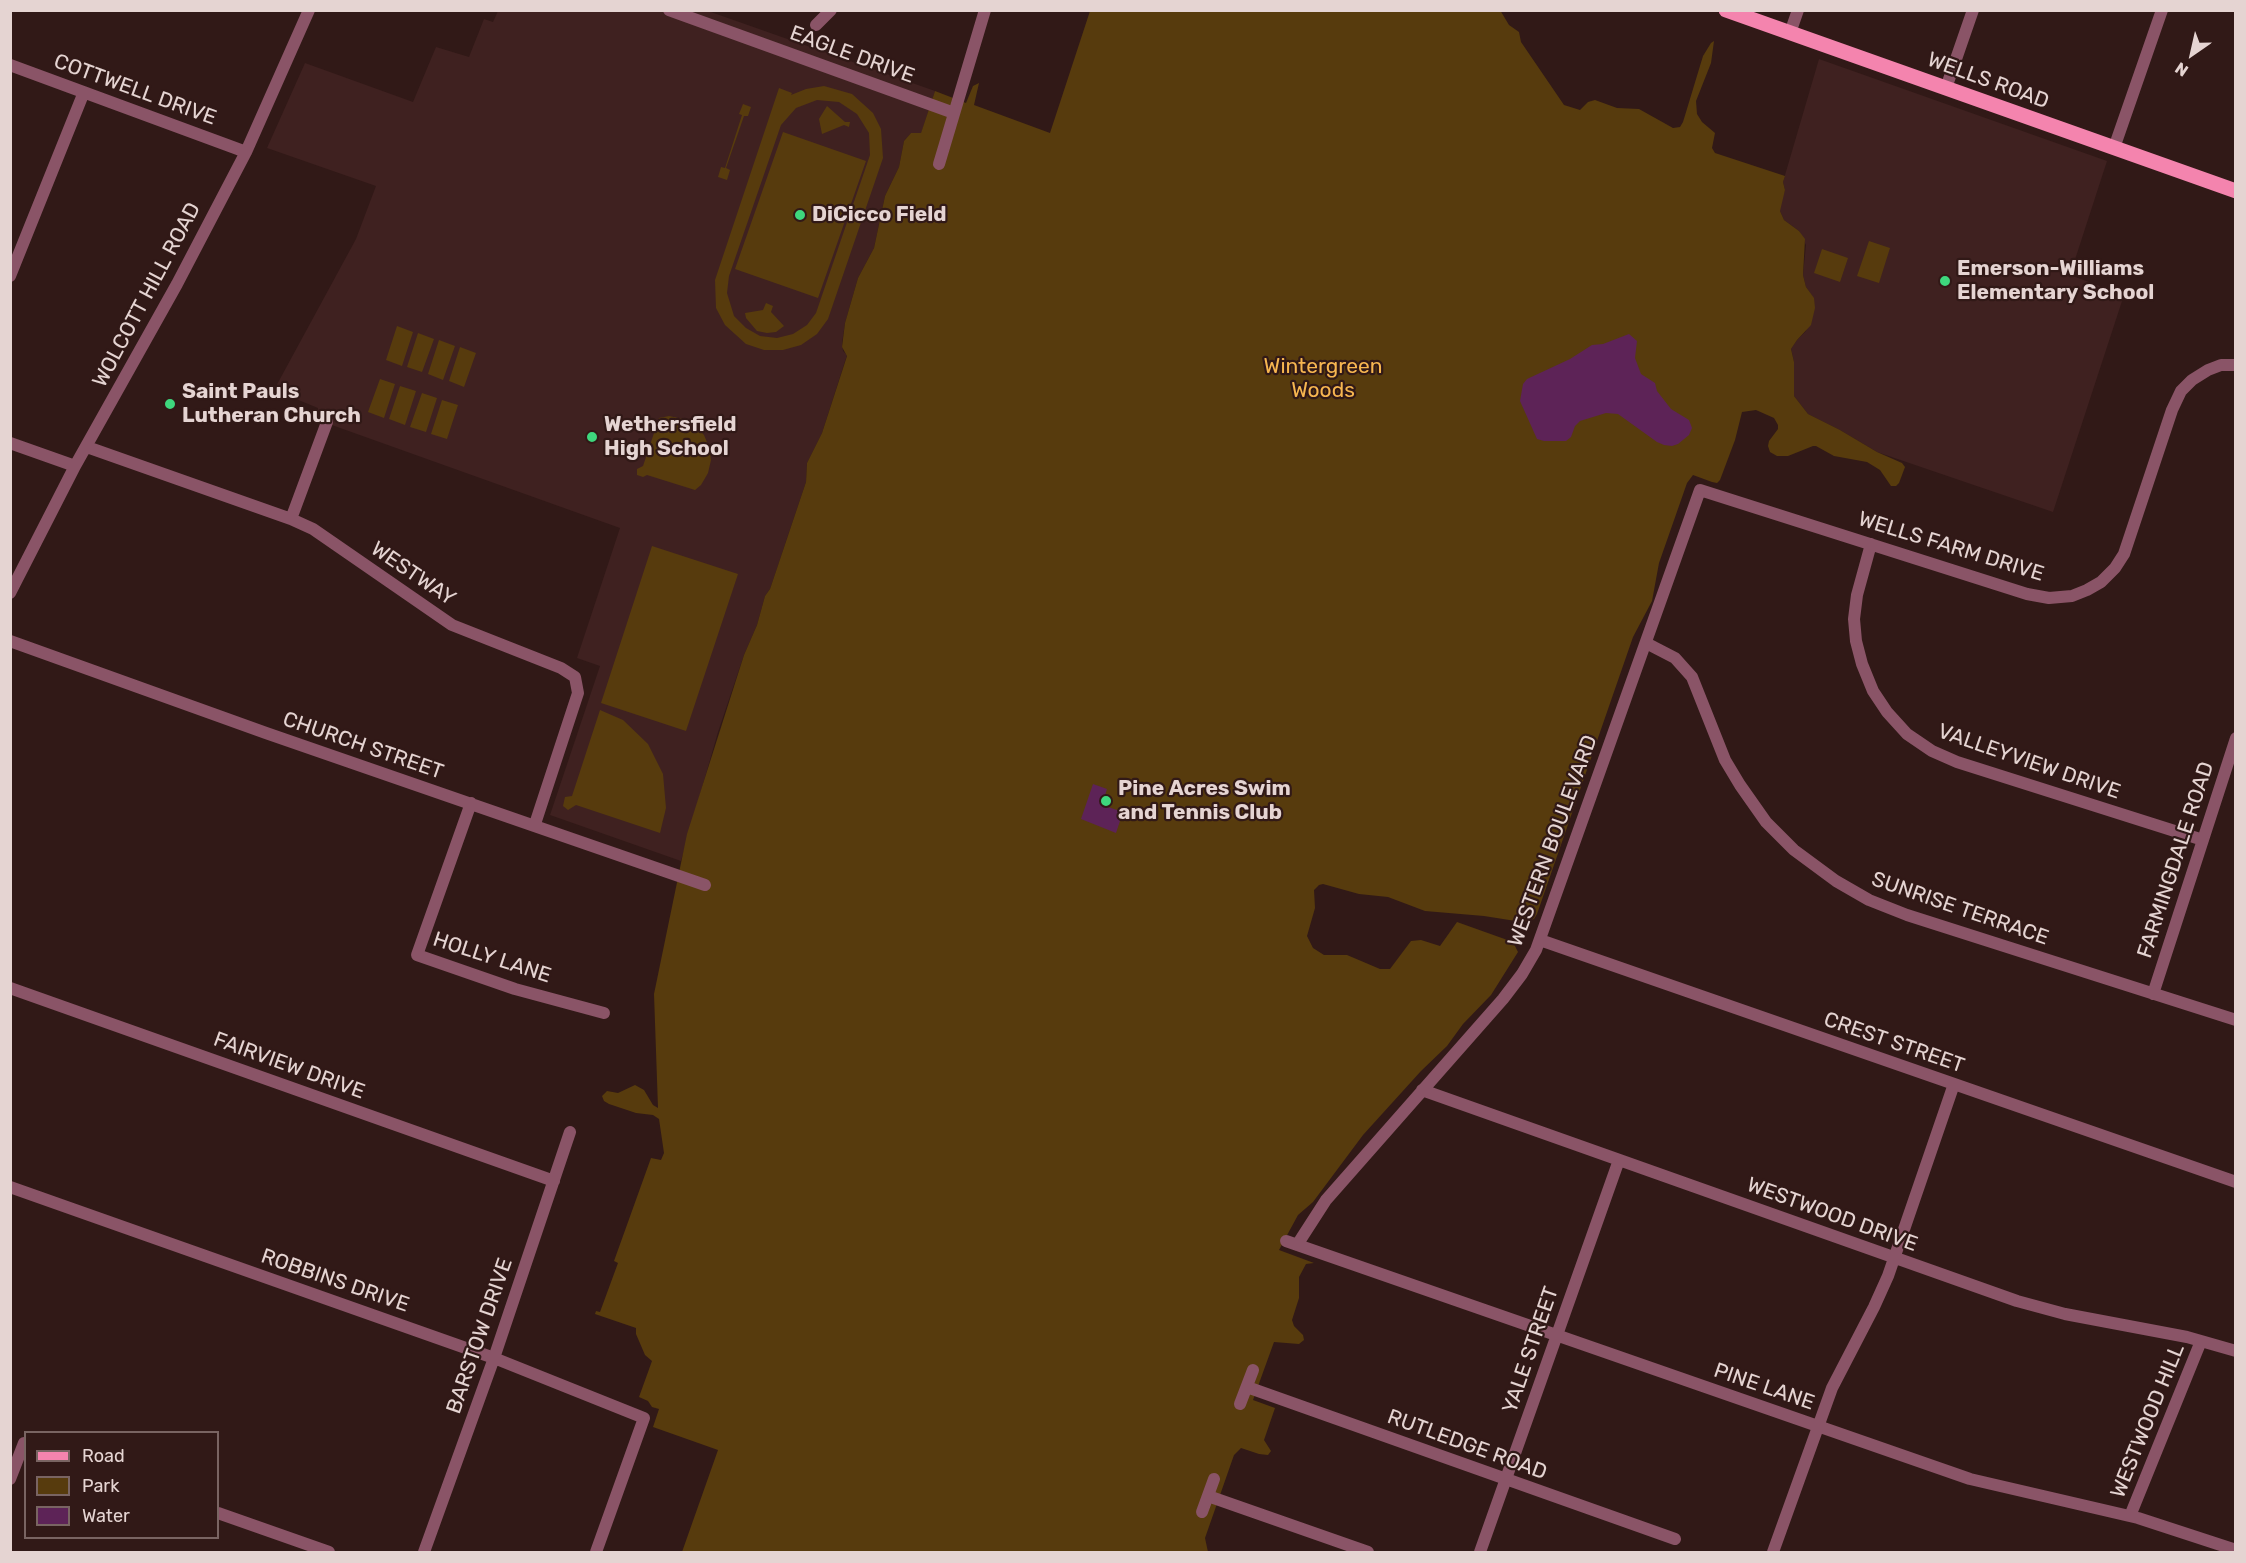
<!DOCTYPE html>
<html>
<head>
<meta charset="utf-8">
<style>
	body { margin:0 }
	#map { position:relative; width:2246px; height:1563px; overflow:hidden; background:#311917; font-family:Rubik,sans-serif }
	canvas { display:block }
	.frame { position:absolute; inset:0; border:12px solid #e5d4d2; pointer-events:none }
	.legend { position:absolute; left:24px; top:1431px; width:195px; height:108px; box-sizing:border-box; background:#311917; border:2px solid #796462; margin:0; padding:8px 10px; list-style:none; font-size:18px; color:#e5d4d2 }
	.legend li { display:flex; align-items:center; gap:12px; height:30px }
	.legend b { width:30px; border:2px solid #796462 }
	.north { position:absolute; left:2162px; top:24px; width:60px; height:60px; -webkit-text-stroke:4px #311917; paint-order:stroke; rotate:214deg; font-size:16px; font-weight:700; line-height:24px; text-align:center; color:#e5d4d2 }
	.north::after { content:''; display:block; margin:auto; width:21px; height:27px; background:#e5d4d2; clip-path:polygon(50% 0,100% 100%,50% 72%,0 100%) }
</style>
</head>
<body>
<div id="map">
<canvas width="2246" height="1563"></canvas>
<div class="frame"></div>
<ul class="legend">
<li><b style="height:8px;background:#f484ae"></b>Road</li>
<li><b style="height:16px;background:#573b0d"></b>Park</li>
<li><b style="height:16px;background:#5d2357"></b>Water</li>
</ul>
<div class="north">N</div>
</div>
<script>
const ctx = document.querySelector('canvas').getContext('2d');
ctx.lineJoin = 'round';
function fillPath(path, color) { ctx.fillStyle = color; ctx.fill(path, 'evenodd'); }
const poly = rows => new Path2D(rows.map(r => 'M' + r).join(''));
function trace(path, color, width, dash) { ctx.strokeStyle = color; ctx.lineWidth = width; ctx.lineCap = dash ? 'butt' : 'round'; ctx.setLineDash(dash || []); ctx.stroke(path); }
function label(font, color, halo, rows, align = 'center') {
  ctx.font = font + ' Rubik,sans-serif'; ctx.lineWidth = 4.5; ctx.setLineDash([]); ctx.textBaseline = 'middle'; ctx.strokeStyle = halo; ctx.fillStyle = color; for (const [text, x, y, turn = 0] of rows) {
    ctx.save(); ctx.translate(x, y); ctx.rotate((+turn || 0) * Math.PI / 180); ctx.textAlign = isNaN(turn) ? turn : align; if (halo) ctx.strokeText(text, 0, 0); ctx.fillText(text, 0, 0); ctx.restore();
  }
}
const built = poly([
	[498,11,708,11,935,91,921,134,911,133,904,141,899,167,885,196,874,248,858,278,845,323,842,343,843,351,847,355,822,433,807,463,806,482,770,589,765,596,757,625,744,655,718,732,681,861,550,815,600,666,577,658,620,528,315,419,318,408,274,390,356,239,376,186,267,148,305,63,413,102,436,47,469,57,484,19,493,22],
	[1819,59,2107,161,2070,275,2124,295,2053,512,1877,452,1840,430,1808,414,1794,396,1794,362,1791,349,1797,340,1806,331,1814,299,1806,287,1803,275,1806,245,1799,231,1784,220,1780,211,1780,203,1785,190,1783,182]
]);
const green = poly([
	[1500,10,1509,25,1519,32,1521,42,1564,105,1580,110,1588,102,1595,100,1617,108,1639,109,1673,128,1680,127,1683,122,1703,56,1711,43,1714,41,1711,63,1696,101,1697,114,1702,122,1715,133,1712,148,1715,153,1785,176,1783,182,1785,190,1780,211,1784,220,1799,231,1805,239,1803,275,1806,287,1814,298,1815,308,1811,325,1797,340,1791,349,1794,362,1794,396,1808,414,1840,430,1877,452,1902,463,1905,467,1899,483,1896,486,1891,486,1880,470,1867,462,1834,456,1816,446,1813,446,1788,456,1777,456,1770,452,1768,446,1769,441,1778,429,1778,425,1774,418,1756,410,1742,412,1735,440,1720,480,1717,483,1712,482,1693,475,1687,483,1659,563,1652,601,1633,637,1537,914,1534,919,1522,922,1484,916,1425,911,1388,897,1359,894,1323,884,1319,885,1314,890,1315,908,1307,936,1313,948,1324,955,1347,955,1380,969,1390,969,1411,941,1421,940,1440,946,1457,922,1513,942,1518,952,1491,995,1463,1024,1447,1046,1421,1071,1363,1135,1313,1202,1298,1215,1279,1250,1314,1263,1306,1264,1299,1277,1299,1298,1292,1320,1294,1326,1303,1335,1304,1340,1299,1344,1274,1342,1253,1400,1275,1408,1264,1440,1271,1451,1268,1455,1259,1454,1241,1448,1234,1455,1205,1538,1208,1552,682,1552,718,1450,653,1427,659,1409,652,1407,648,1401,639,1397,652,1361,645,1355,636,1334,636,1328,595,1314,596,1311,600,1312,618,1263,614,1261,651,1158,661,1160,664,1153,659,1119,653,1115,636,1113,609,1104,604,1101,602,1096,607,1091,618,1093,635,1085,644,1090,653,1105,658,1108,654,994,687,834,744,655,757,625,765,596,770,589,806,482,807,463,822,433,847,356,842,347,845,323,858,278,874,248,885,196,899,167,904,141,911,133,921,133,935,91,966,103,973,86,979,83,974,105,1050,133,1090,11],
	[824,86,852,94,873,113,881,129,883,158,828,319,817,334,801,345,783,350,764,350,746,344,725,325,716,308,715,280,779,88,792,93,791,95,806,89],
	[817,100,839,102,857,114,869,133,870,155,816,313,807,325,793,334,777,338,760,336,746,328,734,316,727,293,729,276,781,125,796,108],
	[743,104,751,107,748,116,744,116,726,168,730,170,727,180,718,177,721,167,725,168,742,115,739,114],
	[827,106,845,122,850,122,849,127,844,125,822,134,819,119],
	[783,132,866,161,818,298,735,269],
	[1869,241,1890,248,1879,283,1857,276],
	[1822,249,1848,258,1840,282,1814,273],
	[766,303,773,306,771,312,784,326,776,332,767,333,757,331,746,318,745,313,763,310],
	[397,326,413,332,402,366,386,360],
	[418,333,434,339,422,372,407,367],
	[439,340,455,346,443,380,428,374],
	[460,347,476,353,464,387,449,381],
	[380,379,395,384,384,418,368,412],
	[400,386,416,391,405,425,389,419],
	[422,393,437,398,426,432,410,427],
	[442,400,458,405,447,439,431,434],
	[669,416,683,419,695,425,704,435,709,447,711,460,708,473,701,485,695,490,647,475,643,477,637,475,637,469,643,466,659,418],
	[652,546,738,574,686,731,601,703],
	[600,710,623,720,648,744,663,774,666,808,660,833,576,805,568,810,563,806,565,797,572,796]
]);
const water = poly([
	[1629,334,1637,341,1635,358,1641,374,1655,383,1657,391,1671,409,1689,420,1692,428,1689,435,1678,444,1672,446,1664,445,1657,442,1618,414,1606,413,1580,421,1575,426,1571,437,1566,441,1544,441,1537,439,1520,401,1523,384,1527,379,1570,359,1592,345,1603,344],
	[1093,784,1107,789,1102,805,1123,812,1116,833,1081,819]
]);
const minor = poly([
	[669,10,954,113],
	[816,25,831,10],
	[1790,33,1798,10],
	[10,65,246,152],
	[1946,88,1973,10],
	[2114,148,2162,10],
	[939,164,985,10],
	[10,276,84,92],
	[10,443,75,466],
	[87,447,291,519,313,529,452,625,561,668,575,677,578,693,535,824],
	[291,519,327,422],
	[1871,544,1857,595,1854,619,1856,641,1862,664,1873,691,1887,712,1907,734,1932,751,1957,762,2203,840],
	[10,593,75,466,177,284,246,152,309,10],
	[10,641,266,733,705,885],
	[1646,643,1675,658,1692,677,1725,760,1740,785,1766,822,1794,850,1836,881,1869,900,1907,915,2236,1020],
	[471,803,417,955,515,989,604,1013],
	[1540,940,2236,1182],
	[10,988,554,1181],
	[2153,994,2236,738],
	[1422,1090,2017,1301,2065,1314,2187,1337,2236,1351],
	[10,1187,494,1358,644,1418,596,1552],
	[1286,1241,1970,1479,2138,1518,2236,1550],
	[1297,1245,1326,1200,1503,999,1522,974,1536,950,1700,490,2027,594,2049,598,2072,596,2087,590,2101,582,2115,568,2124,554,2172,410,2181,391,2192,380,2208,370,2221,365,2236,365],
	[1247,1387,1675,1539],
	[1240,1404,1253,1370],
	[10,1479,24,1443],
	[1208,1496,1368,1552],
	[1202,1512,1214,1479],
	[218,1513,329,1552],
	[2130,1516,2201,1341],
	[424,1552,494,1358,570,1132],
	[1480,1552,1619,1160],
	[1773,1552,1832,1388,1874,1307,1888,1276,1954,1084]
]);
const major = poly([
	[1726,10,2236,191]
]);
const markers = [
	[800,215,6,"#3ed77d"],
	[1945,281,6,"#3ed77d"],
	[170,404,6,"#3ed77d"],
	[592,437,6,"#3ed77d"],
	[1106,801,6,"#3ed77d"]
];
const streetNames = [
	["EAGLE DRIVE",852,55,20],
	["WELLS ROAD",1988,81,20],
	["COTTWELL DRIVE",135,90,20],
	["WOLCOTT HILL ROAD",147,295,-62],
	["WELLS FARM DRIVE",1951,547,17],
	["WESTWAY",413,574,34],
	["CHURCH STREET",363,746,19],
	["VALLEYVIEW DRIVE",2029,762,19],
	["WESTERN BOULEVARD",1553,841,-70],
	["FARMINGDALE ROAD",2176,860,-72],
	["SUNRISE TERRACE",1960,909,19],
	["HOLLY LANE",492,958,18],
	["CREST STREET",1894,1043,19],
	["FAIRVIEW DRIVE",289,1066,20],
	["WESTWOOD DRIVE",1832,1215,20],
	["ROBBINS DRIVE",335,1281,19],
	["BARSTOW DRIVE",480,1336,-71],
	["YALE STREET",1531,1350,-71],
	["PINE LANE",1764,1387,19],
	["WESTWOOD HILL",2148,1421,-68],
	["RUTLEDGE ROAD",1467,1445,20]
];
const poiNames = [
	["DiCicco Field",812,215],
	["Emerson-Williams",1957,269],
	["Elementary School",1957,293],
	["Saint Pauls",182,392],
	["Lutheran Church",182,416],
	["Wethersfield",604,425],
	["High School",604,449],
	["Pine Acres Swim",1118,789],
	["and Tennis Club",1118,813]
];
const parkNames = [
	["Wintergreen",1323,367],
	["Woods",1323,391]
];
fillPath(built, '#3f2120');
fillPath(green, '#573b0d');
fillPath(water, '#5d2357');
trace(minor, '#8a5467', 12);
trace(major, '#f484ae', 15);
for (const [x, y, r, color] of markers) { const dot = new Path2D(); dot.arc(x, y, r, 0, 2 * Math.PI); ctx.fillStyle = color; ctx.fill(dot); trace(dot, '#311917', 2); }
label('21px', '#e5d4d2', '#311917', streetNames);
label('bold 21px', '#e5d4d2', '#311917', poiNames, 'left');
label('21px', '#f7b650', '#311917', parkNames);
</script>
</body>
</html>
